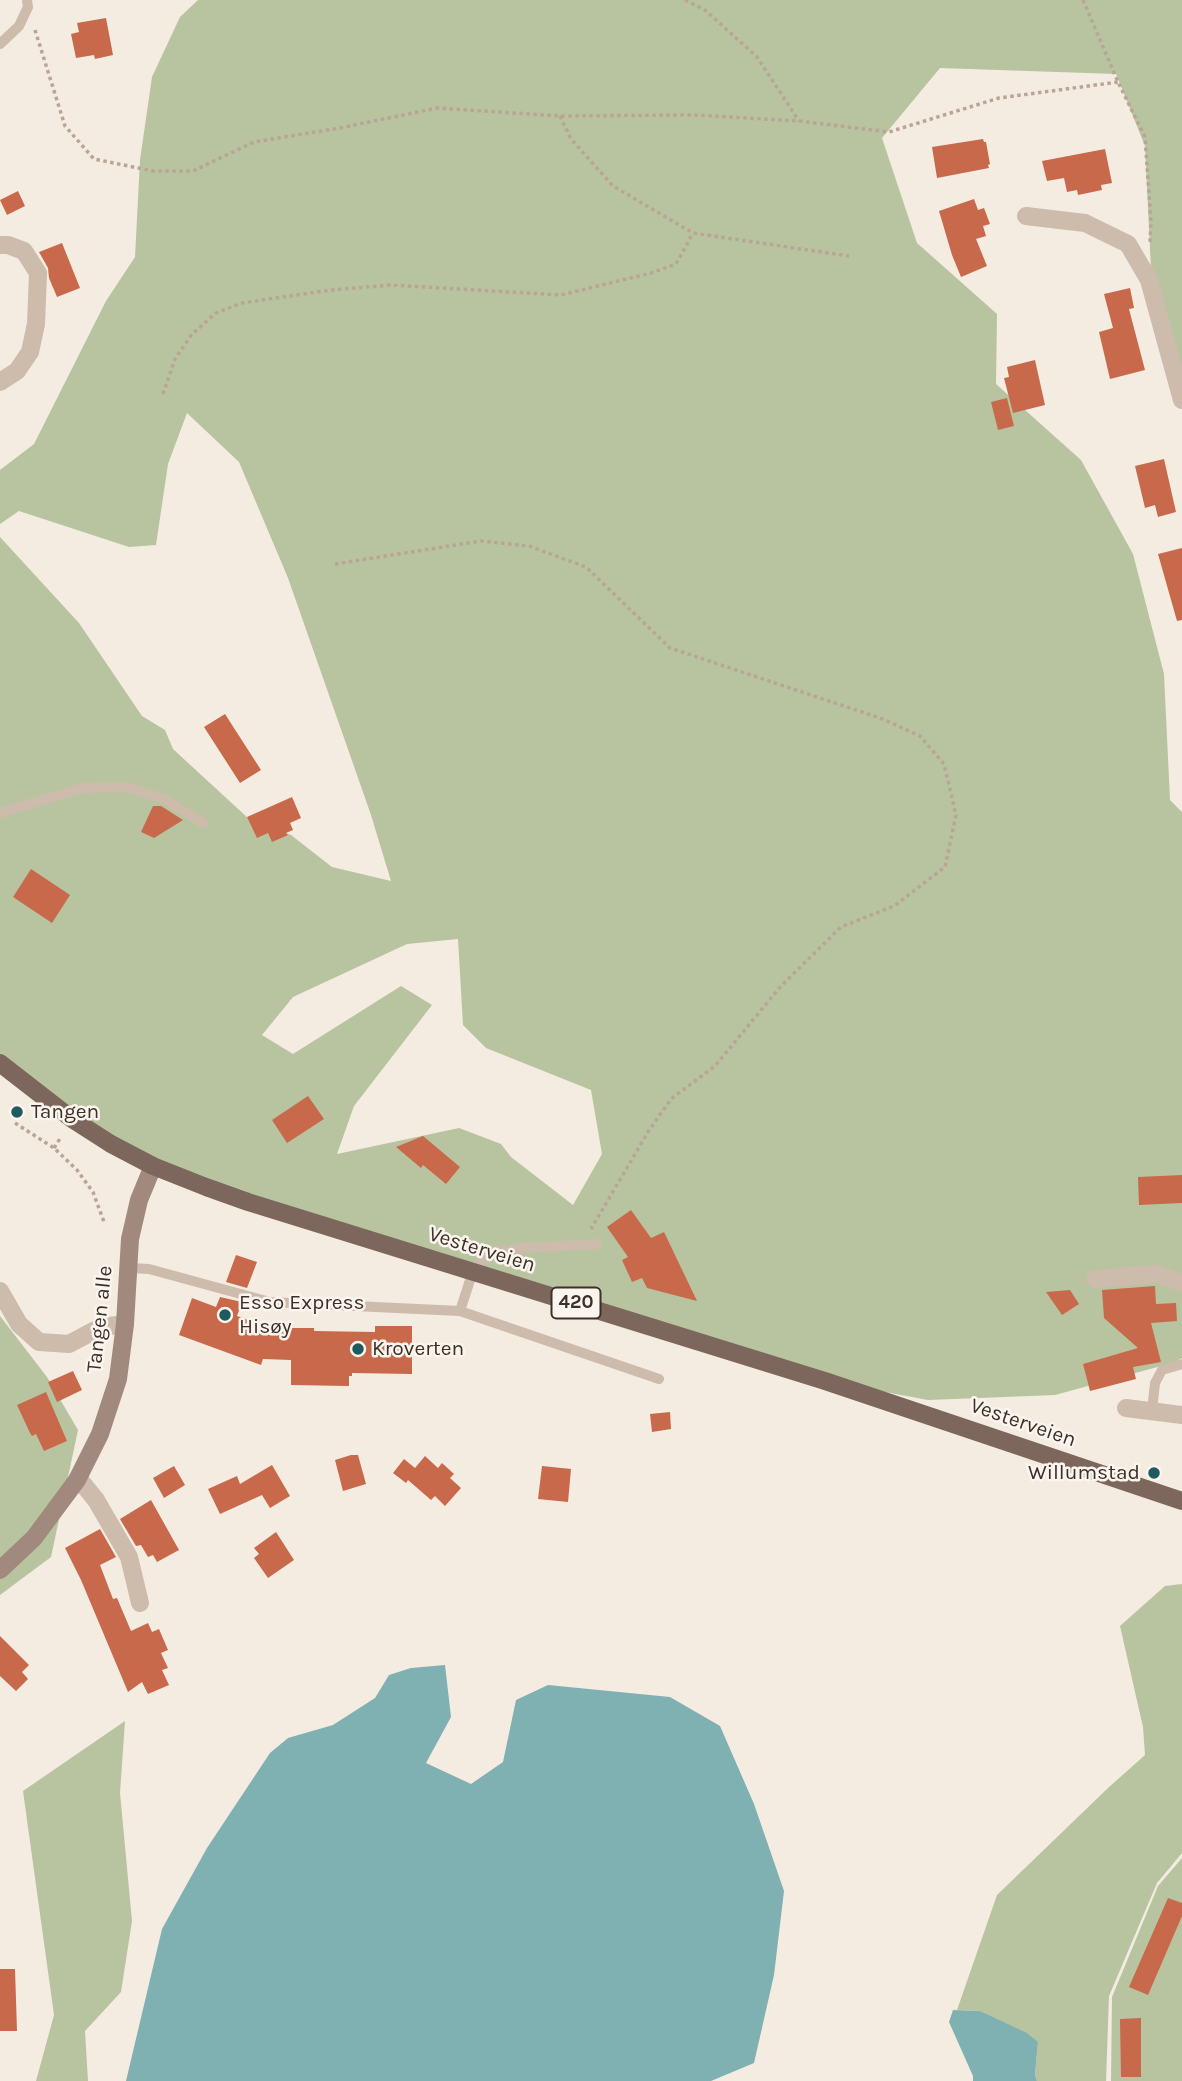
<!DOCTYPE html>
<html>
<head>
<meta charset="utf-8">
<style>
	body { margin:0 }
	canvas { display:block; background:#f4ebe1 }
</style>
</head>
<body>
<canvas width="1182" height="2081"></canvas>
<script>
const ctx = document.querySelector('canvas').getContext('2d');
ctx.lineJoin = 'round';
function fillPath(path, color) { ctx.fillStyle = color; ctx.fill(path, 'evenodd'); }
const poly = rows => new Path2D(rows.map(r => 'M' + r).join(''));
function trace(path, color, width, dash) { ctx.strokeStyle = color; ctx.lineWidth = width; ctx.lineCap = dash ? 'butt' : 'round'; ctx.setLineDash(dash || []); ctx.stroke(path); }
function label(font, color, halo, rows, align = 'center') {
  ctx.font = font + ' Karla,sans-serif'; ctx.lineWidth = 5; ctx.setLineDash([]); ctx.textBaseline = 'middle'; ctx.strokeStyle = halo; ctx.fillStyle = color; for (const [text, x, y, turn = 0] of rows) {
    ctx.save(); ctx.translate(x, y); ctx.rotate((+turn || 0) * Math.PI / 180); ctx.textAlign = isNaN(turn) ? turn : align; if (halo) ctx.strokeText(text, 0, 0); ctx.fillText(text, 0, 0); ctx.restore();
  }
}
const green = poly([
	[198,0,1182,0,1182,388,1152,290,1145,146,1116,74,940,68,882,138,917,243,997,314,996,384,1081,460,1133,554,1164,674,1170,800,1182,812,1182,1358,1172,1363,1055,1395,928,1400,804,1377,211,1181,90,1134,0,1069,0,537,79,623,142,716,165,730,173,749,249,819,291,835,332,867,391,881,371,815,288,578,239,462,187,413,168,464,156,545,129,547,19,511,0,524,0,470,34,444,106,301,135,257,140,160,152,77,180,17],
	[458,939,463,1025,486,1048,591,1090,602,1154,573,1205,511,1157,501,1144,459,1128,337,1154,354,1106,432,1005,401,986,293,1054,262,1035,293,997,407,944],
	[0,1316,47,1377,78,1430,51,1557,0,1595],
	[1182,1584,1182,1853,1157,1883,1109,1996,1106,2081,1037,2081,1035,2075,1038,2042,980,2011,957,2010,997,1895,1108,1788,1145,1755,1143,1727,1120,1626,1165,1586],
	[125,1721,120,1793,132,1921,121,1992,85,2031,88,2081,36,2081,54,2015,23,1791],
	[1182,1858,1182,2081,1111,2081,1112,1997,1158,1886]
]);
const water = poly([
	[445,1665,451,1717,426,1763,471,1784,503,1762,516,1700,548,1685,670,1697,720,1726,754,1804,784,1891,774,1975,754,2063,711,2081,126,2081,162,1929,207,1848,270,1753,288,1738,333,1725,375,1698,389,1675,411,1668],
	[953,2010,980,2011,1027,2033,1038,2042,1035,2075,1037,2081,973,2081,973,2076,949,2022]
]);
const building = poly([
	[106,18,113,55,95,59,94,55,76,58,71,34,79,32,77,23],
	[983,139,984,142,986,142,990,164,988,165,989,168,937,178,932,147],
	[1105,149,1112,183,1101,185,1102,190,1078,195,1077,190,1067,192,1064,178,1047,181,1042,161],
	[18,191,25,206,7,215,0,200],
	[974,199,978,210,984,208,990,224,983,226,986,236,976,239,987,266,961,277,952,255,939,211],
	[62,243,80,288,57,297,49,278,48,268,39,252],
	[1130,288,1134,308,1129,309,1145,370,1110,379,1099,332,1113,328,1104,294],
	[1035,360,1045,405,1013,413,1004,378,1009,377,1007,367],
	[1007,398,1014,426,998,430,991,402],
	[1164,459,1176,512,1158,517,1155,505,1145,508,1135,466],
	[1182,548,1182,620,1177,621,1158,554],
	[225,714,261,770,240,783,204,727],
	[292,797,301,818,290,823,293,830,286,833,288,835,272,842,268,833,257,838,247,817],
	[153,806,161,806,183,820,154,838,141,832],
	[31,869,70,895,52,923,13,897],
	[308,1096,324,1119,287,1143,272,1120],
	[423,1136,460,1167,446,1184,423,1165,421,1168,396,1147],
	[1182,1175,1182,1203,1139,1205,1138,1177],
	[631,1210,651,1238,664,1232,697,1301,647,1288,642,1278,632,1282,622,1260,628,1257,607,1227],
	[236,1255,257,1262,247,1288,226,1282],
	[1155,1286,1156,1304,1176,1303,1177,1321,1151,1323,1161,1362,1133,1367,1136,1379,1090,1391,1083,1364,1138,1348,1104,1318,1102,1290],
	[1070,1290,1079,1304,1062,1315,1046,1292],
	[220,1297,242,1302,237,1316,288,1334,288,1328,314,1328,314,1331,375,1332,375,1326,412,1326,412,1374,352,1373,352,1376,349,1376,349,1386,291,1385,291,1360,263,1359,261,1365,179,1335,192,1298,216,1307],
	[73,1371,82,1390,57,1402,48,1382],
	[46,1392,67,1441,44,1451,36,1434,32,1436,30,1433,17,1405],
	[670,1412,671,1429,652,1432,650,1414],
	[351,1455,358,1455,366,1484,343,1491,335,1460],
	[425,1456,438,1468,442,1463,454,1474,450,1478,461,1488,445,1506,435,1496,431,1500,408,1480,406,1483,393,1473,404,1459,415,1468],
	[272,1465,290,1496,270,1508,262,1495,220,1514,208,1489,237,1476,240,1484],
	[174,1466,185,1485,164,1498,153,1478],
	[542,1466,571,1469,568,1502,538,1499],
	[151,1500,179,1550,157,1562,153,1555,148,1557,141,1545,136,1546,120,1519],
	[100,1529,116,1557,100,1565,113,1599,117,1598,131,1631,148,1623,152,1632,159,1629,168,1650,161,1653,168,1668,162,1670,169,1685,148,1694,142,1682,128,1692,81,1580,65,1548],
	[276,1532,294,1560,268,1578,254,1558,259,1554,254,1548],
	[0,1636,29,1665,22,1672,28,1679,16,1691,0,1676],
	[1168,1898,1182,1903,1182,1916,1148,1995,1129,1987],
	[0,1969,15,1969,17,2031,0,2031],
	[1141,2018,1141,2077,1121,2077,1120,2019]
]);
const path = poly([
	[685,0,705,10,757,57,799,121],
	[1083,0,1118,82,1145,137,1151,221,1150,243],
	[35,30,65,126,94,159,153,171,193,171,254,142,340,128,437,108,560,116,695,115,799,121,889,132,999,98,1118,82],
	[560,116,571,139,613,186,693,233,849,256],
	[163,394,175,359,192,334,216,313,242,303,331,290,391,285,561,295,651,273,676,264,693,233],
	[335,564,481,541,529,546,586,567,670,648,883,719,920,736,944,764,956,815,945,867,894,906,841,927,781,986,715,1066,671,1099,648,1132,591,1229],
	[15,1123,54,1148,77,1170,93,1192,104,1222],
	[54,1148,61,1137]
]);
const service = poly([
	[0,44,19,26,28,7,27,0],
	[0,813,82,788,127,787,164,799,203,823],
	[129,1268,149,1269,270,1302,460,1311,659,1379],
	[460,1311,473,1271,490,1253,521,1248,597,1244],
	[1152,1411,1155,1383,1162,1370,1182,1364]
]);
const minor = poly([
	[1026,216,1085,223,1128,244,1149,280,1182,400],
	[0,245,8,245,24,251,38,273,36,324,30,352,17,371,0,382],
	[1095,1279,1157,1274,1182,1283],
	[0,1291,19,1324,39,1342,69,1344,101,1327,125,1324],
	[1126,1408,1182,1415],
	[77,1480,83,1484,96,1500,129,1557,140,1603]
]);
const secondary = poly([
	[0,1570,34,1538,77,1480,100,1434,118,1379,125,1324,130,1239,139,1200,153,1166]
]);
const primary = poly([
	[0,1063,72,1119,111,1144,153,1166,206,1187,248,1202,825,1381,1182,1501]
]);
const markers = [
	[17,1112,7,"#1f5a5e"],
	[225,1315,7,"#1f5a5e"],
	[358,1349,7,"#1f5a5e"],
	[1154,1473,7,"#1f5a5e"]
];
const shields = [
	[576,1303,49]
];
const shieldNames = [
	["420",576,1303]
];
const poiNames = [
	["Tangen",31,1112],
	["Esso Express",239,1303],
	["Hisøy",239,1327],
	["Kroverten",372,1349],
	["Willumstad",1140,1473,"right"]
];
const streetNames = [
	["Vesterveien",482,1250,17],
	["Tangen alle",100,1319,-84],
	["Vesterveien",1023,1423,19]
];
fillPath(green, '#b8c4a0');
fillPath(water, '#7fb0b2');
fillPath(building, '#c8694b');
trace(path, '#b9a596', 3.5, [3.5, 3.5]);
trace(service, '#cdbbac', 10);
trace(minor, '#cdbbac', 18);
trace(secondary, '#a18a7d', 18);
trace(primary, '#7d675c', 18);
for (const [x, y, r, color] of markers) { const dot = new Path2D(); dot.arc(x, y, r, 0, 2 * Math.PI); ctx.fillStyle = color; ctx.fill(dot); trace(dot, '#fbf5ee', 2.5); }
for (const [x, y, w] of shields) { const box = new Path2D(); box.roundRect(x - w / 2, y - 15.5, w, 31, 5); ctx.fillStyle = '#fbf5ee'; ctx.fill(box); trace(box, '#3b302b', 2); }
label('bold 19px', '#3b302b', null, shieldNames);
label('21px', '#3b302b', '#fbf5ee', poiNames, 'left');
label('21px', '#3b302b', '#fbf5ee', streetNames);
</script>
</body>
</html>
